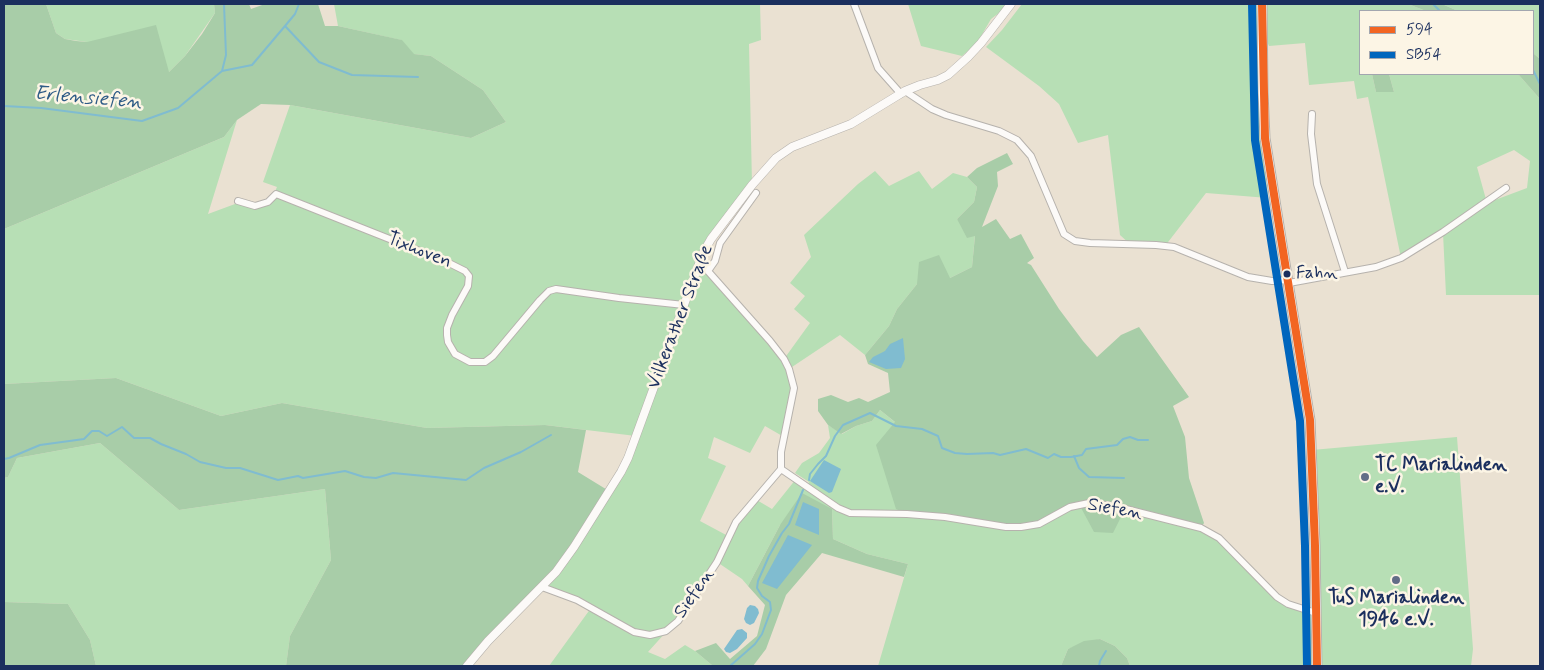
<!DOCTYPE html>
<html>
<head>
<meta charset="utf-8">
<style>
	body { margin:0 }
	#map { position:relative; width:1544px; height:670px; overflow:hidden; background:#eae1d2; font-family:Mynerve,sans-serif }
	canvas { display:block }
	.frame { position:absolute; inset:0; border:5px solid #1b2f5e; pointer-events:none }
	.legend { position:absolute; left:1359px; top:10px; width:175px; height:65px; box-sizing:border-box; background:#fcf5e5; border:1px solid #a2a6af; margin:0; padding:6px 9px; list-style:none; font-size:15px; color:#1b2f5e }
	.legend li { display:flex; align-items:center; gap:10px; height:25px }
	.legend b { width:25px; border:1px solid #a2a6af }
</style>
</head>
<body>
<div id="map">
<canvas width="1544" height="670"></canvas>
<div class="frame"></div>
<ul class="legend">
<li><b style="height:6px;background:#f26522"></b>594</li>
<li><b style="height:6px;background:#0065bd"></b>SB54</li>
</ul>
</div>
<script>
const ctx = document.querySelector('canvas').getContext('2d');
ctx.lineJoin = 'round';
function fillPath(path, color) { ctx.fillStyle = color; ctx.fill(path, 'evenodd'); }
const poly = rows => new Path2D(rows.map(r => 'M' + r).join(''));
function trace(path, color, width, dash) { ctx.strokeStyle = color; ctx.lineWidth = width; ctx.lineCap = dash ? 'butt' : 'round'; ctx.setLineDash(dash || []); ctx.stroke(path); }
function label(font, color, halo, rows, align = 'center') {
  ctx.font = font + ' Mynerve,sans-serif'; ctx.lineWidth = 5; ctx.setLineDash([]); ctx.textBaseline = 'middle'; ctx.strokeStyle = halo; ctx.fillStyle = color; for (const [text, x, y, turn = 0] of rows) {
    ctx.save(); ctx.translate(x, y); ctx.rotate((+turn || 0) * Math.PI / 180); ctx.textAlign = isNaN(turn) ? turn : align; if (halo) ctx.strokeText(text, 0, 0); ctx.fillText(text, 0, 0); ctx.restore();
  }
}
const green = poly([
	[46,4,214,4,215,13,185,56,169,72,87,42,65,39,56,33],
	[334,4,760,4,761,40,749,44,752,185,699,262,784,359,810,323,794,309,805,296,790,283,811,257,804,235,858,184,875,171,889,186,919,171,932,189,953,173,967,177,977,187,974,202,957,219,975,235,972,267,950,278,917,284,897,309,889,326,865,355,840,335,789,369,793,381,784,437,765,426,750,453,714,437,708,458,726,466,700,521,728,536,755,499,772,509,796,479,807,486,809,482,795,473,802,463,819,453,830,438,828,425,842,434,856,426,872,421,880,410,896,423,1079,504,1122,515,1139,513,1189,525,1217,540,1275,599,1315,613,1312,450,1457,437,1473,649,1471,666,1130,666,1127,658,1115,646,1100,639,1068,649,1061,666,878,666,908,564,867,554,833,539,832,509,780,525,748,586,742,579,717,562,685,611,648,652,665,659,685,645,695,651,713,666,549,666,591,608,542,587,601,505,636,436,545,425,427,428,282,403,221,416,116,378,4,384,4,229,224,137,237,120,208,214,235,204,269,205,277,187,263,182,290,105,471,138,506,122,483,90,431,56,413,54,401,40,338,26],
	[908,4,1008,4,1004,9,991,19,977,43,962,56,921,46],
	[1022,4,1259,4,1261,130,1268,198,1206,193,1165,246,1131,245,1120,235,1108,135,1078,143,1059,104,1039,86,986,47,1002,30],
	[1266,4,1408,4,1426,11,1360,11,1360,74,1372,74,1376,92,1394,92,1389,74,1518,74,1540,99,1540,295,1446,295,1443,233,1401,258,1368,97,1357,99,1354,81,1309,85,1305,43,1269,46,1266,39],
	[1514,150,1530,161,1527,188,1487,203,1477,167],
	[1442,4,1540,4,1540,59,1533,53,1533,11,1458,11],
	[100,443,179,510,325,489,331,560,290,636,286,666,96,666,90,640,68,604,4,602,4,478,8,477,17,458]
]);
const forest = poly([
	[4,4,46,4,56,33,65,39,76,41,87,42,156,25,169,72,185,56,202,34,215,13,214,4,249,4,251,9,265,4,318,4,325,26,338,26,402,40,414,54,431,56,483,90,506,122,471,138,290,105,261,104,237,120,224,137,4,229],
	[1408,4,1442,4,1458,11,1426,11],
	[1533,53,1540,59,1540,99,1518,74,1533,74],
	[1372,74,1389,74,1394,92,1376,92],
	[1007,153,1013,164,997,172,998,186,982,227,996,219,1010,239,1021,234,1034,258,1027,263,1031,265,1059,309,1083,341,1097,357,1121,335,1139,327,1189,397,1173,406,1185,437,1189,478,1204,523,1201,528,1139,513,1122,515,1113,533,1094,532,1079,504,1049,519,1021,527,907,514,896,509,876,445,895,422,880,410,872,421,856,426,841,434,828,425,818,411,818,399,831,395,848,402,859,398,868,402,890,392,888,373,868,364,865,355,889,326,897,309,917,284,919,262,939,255,950,278,972,267,975,236,967,238,957,219,974,202,977,187,967,177,977,168],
	[116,378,221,416,282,403,427,428,545,425,586,430,578,472,609,491,565,560,467,666,286,666,290,636,331,560,325,489,179,510,100,443,17,458,8,477,4,478,4,384],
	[802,493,832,509,833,539,867,554,908,564,904,577,822,553,786,595,766,649,753,666,713,666,695,651,716,643,730,659,757,636,765,605,748,586,780,525],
	[4,602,68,604,90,640,96,666,4,666],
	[1100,639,1115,646,1127,658,1130,666,1061,666,1068,649,1084,641]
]);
const water = poly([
	[903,338,905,359,901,368,886,369,869,362,873,357,885,351,890,344],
	[824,460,841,469,832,492,829,493,810,481],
	[803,502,819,509,819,535,795,525],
	[788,535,812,545,777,589,762,583],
	[750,605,755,606,758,609,759,613,754,623,750,625,746,623,744,619,747,608],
	[742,629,747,633,747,638,737,649,730,653,726,652,724,649,737,630]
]);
const stream = poly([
	[1433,4,1440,11],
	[285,26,295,14,299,4],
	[1533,70,1540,84],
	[222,71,226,55,224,4],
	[4,106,41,108,142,121,178,108,222,71,252,65,285,26,319,62,352,75,418,77],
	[1074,456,1079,468,1089,477,1124,478],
	[4,459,9,458,40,445,84,439,92,431,99,431,107,436,122,427,134,438,150,438,161,444,186,454,200,462,226,468,240,468,278,480,298,476,303,478,345,471,364,477,376,478,393,473,466,480,484,468,521,452,551,435],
	[809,480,810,474,818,464,826,456,835,436,843,425,870,413,896,426,922,429,938,436,942,448,955,453,967,454,993,453,1000,455,1026,449,1048,458,1054,454,1061,457,1071,457,1082,455,1086,449,1117,445,1123,439,1130,437,1138,440,1148,440],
	[730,666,755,644,762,634,771,610,770,602,762,596,757,588,758,581,769,556,782,533,789,524,803,490],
	[1099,666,1100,661,1106,651]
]);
const minor = poly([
	[854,4,878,68,901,94],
	[905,91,932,109,946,115,999,131,1017,140,1031,156,1064,234,1075,241,1090,243,1156,245,1174,247,1248,277,1272,281,1289,280],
	[1312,114,1311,134,1317,184,1345,272],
	[238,201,255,206,268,202,276,194,445,261,465,271,469,276,468,286,452,315,447,328,447,335,448,342,455,354,470,362,485,362,493,356,540,300,549,291,556,289,619,298,684,305],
	[708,271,715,261,720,243,756,193],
	[1289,283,1376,267,1401,258,1443,232,1506,188],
	[781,469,838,508,850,513,907,514,945,517,1006,527,1021,527,1039,524,1070,507,1089,503,1114,506,1201,528,1219,538,1277,597,1288,604,1316,613],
	[542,587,577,600,634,632,650,635,666,631,678,621,717,562,736,522,781,469,781,452,794,388,789,369,784,359,770,341,699,261]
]);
const tertiary = poly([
	[467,666,488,641,556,572,574,547,621,472,628,458,703,253,711,239,752,185,776,158,792,147,851,124,905,91,920,85,938,80,948,75,968,57,981,43,1011,4]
]);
const secondary = poly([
	[1262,4,1263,92,1265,138,1310,420,1315,546,1317,666]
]);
const bus1 = poly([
	[1262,4,1265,138,1310,420,1315,546,1317,666]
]);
const bus2 = poly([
	[1252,4,1255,140,1300,421,1305,546,1307,666]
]);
const markers = [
	[1287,274,4.5,"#1b2f5e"],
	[1365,477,5,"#636d87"],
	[1396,580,5,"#636d87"]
];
const busNames = [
	["Fahn",1296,274]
];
const streetNames = [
	["Tixhoven",419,251,22],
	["Vilkerather Straße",681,317,-69],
	["Siefen",1115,510,10],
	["Siefen",695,594,-55]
];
const poiNames = [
	["TC Marialinden",1375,466],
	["e.V.",1375,488],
	["TuS Marialinden",1396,599,"center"],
	["1946 e.V.",1396,621,"center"]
];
const waterNames = [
	["Erlensiefen",88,99,5]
];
fillPath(green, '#b7dfb5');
fillPath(forest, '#a8cda8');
fillPath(water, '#80bcd0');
trace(stream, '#80bcd0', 2);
trace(minor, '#b6b2ad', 8);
trace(tertiary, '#b6b2ad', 9);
trace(secondary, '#b6b2ad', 11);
trace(minor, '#fcfaf8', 6);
trace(tertiary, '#fcfaf8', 8);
trace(secondary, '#fcfaf8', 9);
trace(bus1, '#f26522', 8);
trace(bus2, '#0065bd', 8);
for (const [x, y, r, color] of markers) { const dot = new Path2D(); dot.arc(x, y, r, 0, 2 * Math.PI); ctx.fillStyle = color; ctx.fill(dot); trace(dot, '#fcf5e5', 2); }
label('18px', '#1b2f5e', '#fcf5e5', busNames, 'left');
label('19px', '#1b2f5e', '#fcf5e5', streetNames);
label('bold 19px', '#1b2f5e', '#fcf5e5', poiNames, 'left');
label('italic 20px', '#2e5b86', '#fcf5e5', waterNames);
</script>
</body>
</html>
